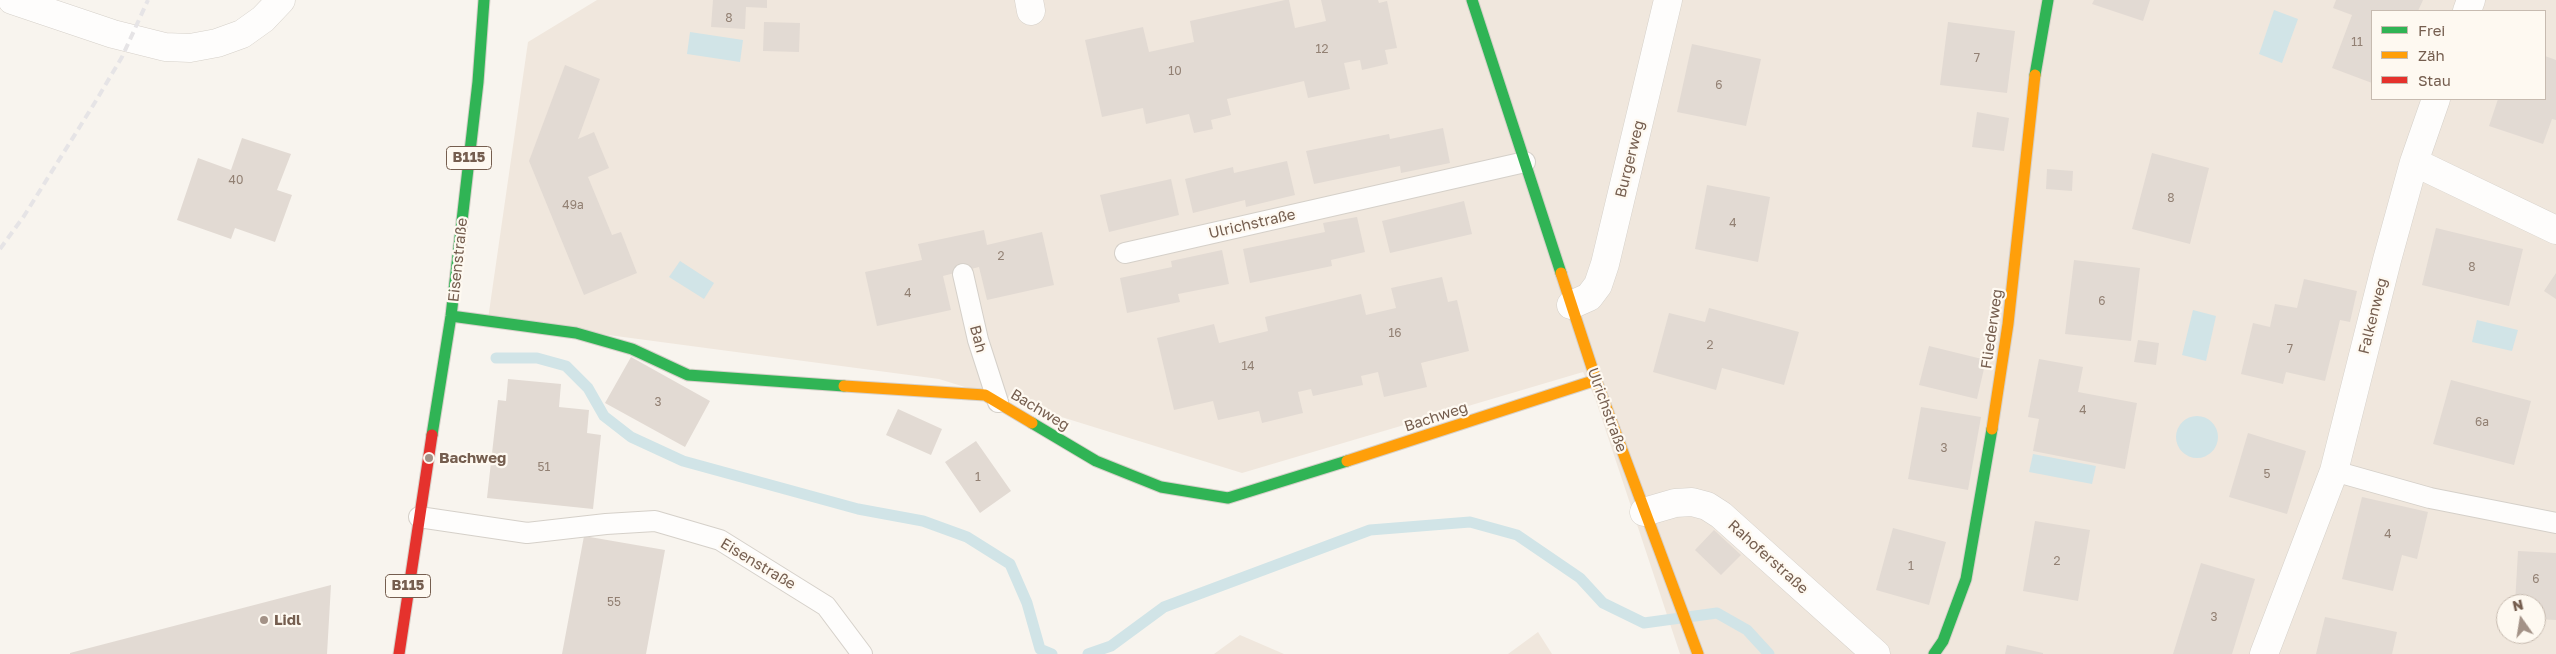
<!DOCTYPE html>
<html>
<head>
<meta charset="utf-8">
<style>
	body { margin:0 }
	#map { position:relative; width:2556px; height:654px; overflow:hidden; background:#f8f4ee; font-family:"Golos Text",sans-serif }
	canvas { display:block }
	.legend { position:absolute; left:2371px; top:10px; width:175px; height:90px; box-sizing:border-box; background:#fef9f1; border:1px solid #c7bbb0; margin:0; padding:6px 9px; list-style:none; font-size:15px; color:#755e4f }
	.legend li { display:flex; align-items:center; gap:10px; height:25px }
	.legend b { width:25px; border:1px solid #c7bbb0 }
	.north { position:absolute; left:2496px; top:594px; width:50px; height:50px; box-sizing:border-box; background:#fef9f1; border:1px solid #c7bbb0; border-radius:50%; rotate:347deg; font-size:14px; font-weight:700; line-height:20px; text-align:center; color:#755e4f }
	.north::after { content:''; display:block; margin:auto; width:18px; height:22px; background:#a39287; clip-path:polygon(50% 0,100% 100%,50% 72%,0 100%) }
</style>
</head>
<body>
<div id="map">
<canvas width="2556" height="654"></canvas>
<ul class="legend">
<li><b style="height:6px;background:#30b455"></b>Frei</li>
<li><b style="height:6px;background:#ff9f0a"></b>Zäh</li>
<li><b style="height:6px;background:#e5322d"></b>Stau</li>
</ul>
<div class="north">N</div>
</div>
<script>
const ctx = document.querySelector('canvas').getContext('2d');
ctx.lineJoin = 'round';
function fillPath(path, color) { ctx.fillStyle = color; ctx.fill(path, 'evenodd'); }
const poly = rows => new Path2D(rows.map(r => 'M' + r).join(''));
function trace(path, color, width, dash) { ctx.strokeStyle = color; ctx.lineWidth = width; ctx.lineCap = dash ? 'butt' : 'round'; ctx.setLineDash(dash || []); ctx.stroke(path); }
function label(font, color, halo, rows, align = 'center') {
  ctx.font = font + ' "Golos Text",sans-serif'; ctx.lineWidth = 4.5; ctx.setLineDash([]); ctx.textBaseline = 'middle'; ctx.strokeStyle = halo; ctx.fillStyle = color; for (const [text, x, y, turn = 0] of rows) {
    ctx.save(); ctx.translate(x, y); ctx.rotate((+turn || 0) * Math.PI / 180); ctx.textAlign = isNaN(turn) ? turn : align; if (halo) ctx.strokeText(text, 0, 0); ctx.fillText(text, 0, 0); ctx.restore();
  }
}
const residential = poly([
	[597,0,2556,0,2556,654,1680,654,1595,398,1583,372,1242,473,939,379,488,319,528,42],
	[2372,11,2545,11,2545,99,2372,99],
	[2506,604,2536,604,2536,634,2506,634],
	[1538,632,1552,654,1508,654],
	[1240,635,1284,654,1214,654]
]);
const water = poly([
	[2274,10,2298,19,2282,63,2259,54],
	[690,32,743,40,740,62,687,54],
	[680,261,714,283,704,299,669,277],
	[2193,310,2216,316,2206,361,2182,355],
	[2477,320,2518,330,2512,351,2472,342],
	'2176 437a21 21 0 1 1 42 0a21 21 0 1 1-42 0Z',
	[2033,454,2096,466,2092,484,2029,472]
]);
const stream = poly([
	[496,358,537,358,566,366,588,388,604,416,631,437,683,461,858,509,923,521,967,537,1010,564,1027,603,1040,649,1052,654],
	[1088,654,1111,646,1164,607,1370,530,1470,522,1517,535,1580,578,1603,603,1644,623,1717,613,1747,630,1769,654]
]);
const building = poly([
	[713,0,767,0,767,8,746,7,745,29,711,27],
	[1285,0,1289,0,1295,28,1326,21,1321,0,1378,0,1379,3,1387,1,1397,48,1385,50,1388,64,1362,70,1360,60,1344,63,1350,89,1308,98,1304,81,1227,99,1231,115,1211,120,1213,129,1194,133,1189,114,1146,124,1143,108,1102,117,1085,40,1143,27,1149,52,1194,42,1190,21],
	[2094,0,2150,0,2143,21,2092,4],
	[2336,0,2423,0,2418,11,2372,11,2372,83,2332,68,2352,15,2333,8],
	[764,22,800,23,799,52,763,51],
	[1948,22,2015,31,2007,93,1940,85],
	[1692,44,1761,59,1746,126,1677,112],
	[2545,56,2556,60,2556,120,2552,119,2543,144,2489,126,2498,99,2545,99],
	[565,65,600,79,578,139,594,132,609,168,588,177,612,235,621,232,637,273,584,295,529,161],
	[1977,112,2009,118,2004,151,1972,147],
	[1443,128,1450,163,1401,173,1400,166,1314,184,1306,151,1389,134,1390,139],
	[242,138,291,154,277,190,292,195,275,242,235,228,231,239,177,220,198,158,231,170],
	[2152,153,2209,168,2190,244,2132,229],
	[1287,161,1295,195,1246,207,1245,200,1193,213,1185,179,1233,167,1234,173],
	[2047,169,2073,171,2072,191,2046,189],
	[1171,179,1179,215,1109,232,1100,195],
	[1707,185,1770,197,1758,262,1695,249],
	[1464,201,1472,234,1390,253,1382,221],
	[1357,217,1365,252,1331,260,1332,266,1250,283,1243,249,1325,232,1323,223],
	[2436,228,2523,249,2509,306,2422,285],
	[984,230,987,245,1042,232,1054,285,987,300,979,267,943,276,951,310,877,326,865,272,922,260,918,244],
	[1222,250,1229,284,1178,294,1180,302,1127,313,1120,278,1172,267,1171,261],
	[2074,260,2140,268,2131,341,2065,334],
	[2556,273,2556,299,2544,291],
	[1442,277,1448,302,1457,300,1469,351,1421,363,1427,387,1384,397,1378,372,1361,376,1363,385,1313,396,1311,389,1298,392,1303,413,1262,423,1259,411,1218,420,1213,401,1174,410,1157,338,1214,324,1219,343,1268,331,1265,317,1361,294,1366,315,1396,308,1391,288],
	[2304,279,2357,291,2350,322,2340,320,2325,381,2286,372,2283,384,2241,374,2253,323,2270,327,2275,304,2297,308],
	[1709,308,1799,332,1784,385,1722,368,1716,390,1653,372,1669,313,1705,322],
	[2138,340,2159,343,2156,365,2134,362],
	[1929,346,1986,360,1977,399,1919,385],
	[631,357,710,401,685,447,605,403],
	[2039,359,2083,367,2078,392,2137,403,2125,469,2033,451,2039,419,2028,417],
	[508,379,561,384,559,407,589,410,587,433,601,435,593,509,487,498,498,400,506,401],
	[2451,380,2531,401,2514,465,2433,444],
	[1921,407,1981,417,1968,490,1908,479],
	[898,409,942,429,931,455,886,435],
	[2248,433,2306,451,2287,514,2229,497],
	[976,441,1011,491,980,513,945,462],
	[2362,497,2428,512,2417,559,2402,555,2393,591,2342,579],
	[2035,521,2090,530,2078,601,2023,591],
	[1893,528,1946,542,1929,605,1876,590],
	[1714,530,1741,555,1721,575,1695,550],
	[584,536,665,550,646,654,562,654],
	[2518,551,2556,553,2556,620,2536,619,2536,604,2515,604],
	[2201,563,2255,579,2232,654,2173,654],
	[331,585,327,654,70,654,70,653],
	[2325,617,2397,632,2392,654,2316,654],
	[2007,645,2043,653,2043,654,2005,654]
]);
const lane = poly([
	[1125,253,1525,162],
	[963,274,978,340,998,402],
	[2334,471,2430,498,2556,523],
	[419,517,527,533,606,524,655,521,720,540,826,606,862,654]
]);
const street = poly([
	[12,0,113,34,165,47,190,48,217,43,242,34,263,19,281,0],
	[1029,0,1031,11],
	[2467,11,2471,0],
	[2414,162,2556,230],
	[1571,305,1589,297,1598,285,1605,264,1668,0],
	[1644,512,1675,503,1692,502,1707,506,1721,515,1876,654],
	[2264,654,2334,471,2387,260,2414,162,2436,99]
]);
const fast = poly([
	[1472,0,1561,273],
	[2035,75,2048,0],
	[451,316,576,333,632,349,688,375,844,386],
	[1032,423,1096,461,1161,487,1228,498,1347,461],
	[432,435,451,316,478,82,484,0],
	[1934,654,1943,641,1966,579,1992,429]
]);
const slow = poly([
	[1561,273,1596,380,1698,654],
	[844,386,985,395,1032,423],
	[1992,429,2008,324,2035,75],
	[1347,461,1596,380]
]);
const jam = poly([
	[399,654,432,435]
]);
const rail = poly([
	[0,249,24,216,94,104,122,57,148,0]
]);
const markers = [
	[429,458,5,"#a39287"],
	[264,620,5,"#a39287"]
];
const numberNames = [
	["8",729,18],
	["11",2357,42],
	["12",1322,49],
	["7",1977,58],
	["10",1175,71],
	["6",1719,85],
	["40",236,180],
	["8",2171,198],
	["49a",573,205],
	["4",1733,223],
	["2",1001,256],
	["8",2472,267],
	["4",908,293],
	["6",2102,301],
	["16",1395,333],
	["2",1710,345],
	["7",2290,349],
	["14",1248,366],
	["3",658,402],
	["4",2083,410],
	["6a",2482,422],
	["3",1944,448],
	["51",544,467],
	["5",2267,474],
	["1",978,477],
	["4",2388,534],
	["2",2057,561],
	["1",1911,566],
	["6",2536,579],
	["55",614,602],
	["3",2214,617]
];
const shields = [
	[469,158,45],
	[408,586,45]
];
const shieldNames = [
	["B115",469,158],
	["B115",408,586]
];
const streetNames = [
	["Burgerweg",1630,159,-76],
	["Ulrichstraße",1252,224,-13],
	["Eisenstraße",458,260,-84],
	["Falkenweg",2373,316,-76],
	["Fliederweg",1992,329,-82],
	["Bah",978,339,75],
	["Bachweg",1040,410,31],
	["Ulrichstraße",1607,410,70],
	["Bachweg",1436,417,-18],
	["Rahoferstraße",1768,557,42],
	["Eisenstraße",758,564,31]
];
const poiNames = [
	["Bachweg",439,458],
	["Lidl",274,620]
];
fillPath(residential, '#f0e7dd');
fillPath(water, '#d1e4e7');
trace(stream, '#d1e4e7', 11);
fillPath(building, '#e2dad3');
trace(lane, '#d5d0c9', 22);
trace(street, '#d5d0c9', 29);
trace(fast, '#d6d0c9', 13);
trace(slow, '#d6d0c9', 13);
trace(jam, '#d6d0c9', 13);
trace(lane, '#fefdfc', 20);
trace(street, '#fefdfc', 28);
trace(fast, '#30b455', 11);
trace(slow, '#ff9f0a', 11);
trace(jam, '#e5322d', 11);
trace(rail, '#e6e4e6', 4, [8, 5]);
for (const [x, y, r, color] of markers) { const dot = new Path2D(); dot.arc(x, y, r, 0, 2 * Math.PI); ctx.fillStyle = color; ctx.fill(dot); trace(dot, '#fef9f1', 2); }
label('12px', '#928073', null, numberNames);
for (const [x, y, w] of shields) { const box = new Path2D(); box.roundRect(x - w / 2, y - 11.5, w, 23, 4); ctx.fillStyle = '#fef9f1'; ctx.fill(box); trace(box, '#755e4f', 1); }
label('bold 14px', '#755e4f', null, shieldNames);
label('15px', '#755e4f', '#fef9f1', streetNames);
label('bold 15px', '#755e4f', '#fef9f1', poiNames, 'left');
</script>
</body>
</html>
